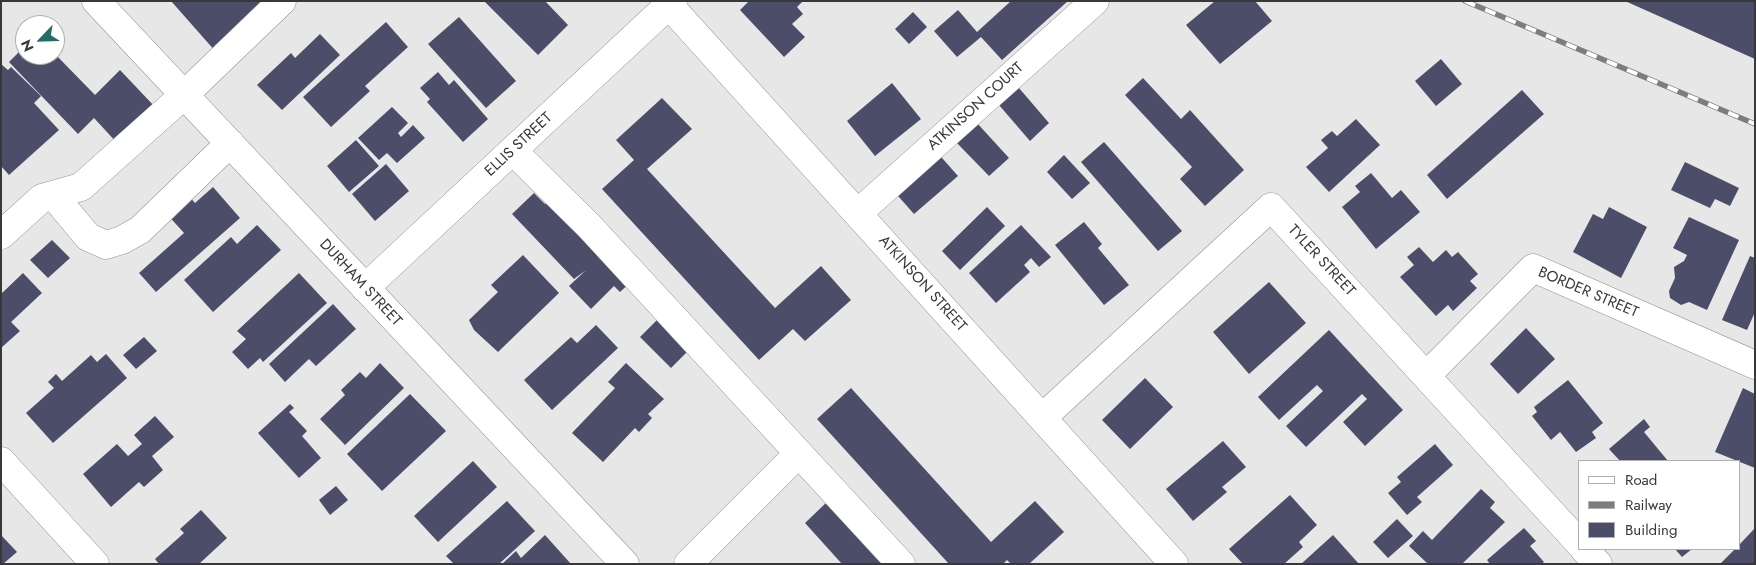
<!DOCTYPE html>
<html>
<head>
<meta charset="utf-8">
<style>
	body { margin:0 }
	#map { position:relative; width:1756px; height:565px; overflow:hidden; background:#e7e7e8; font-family:Jost,sans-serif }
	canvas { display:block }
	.frame { position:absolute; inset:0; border:2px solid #383839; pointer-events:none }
	.legend { position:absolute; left:1578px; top:460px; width:162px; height:90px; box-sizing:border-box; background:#fff; border:1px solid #afafb0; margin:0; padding:6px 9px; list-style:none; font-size:15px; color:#383839 }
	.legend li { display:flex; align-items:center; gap:10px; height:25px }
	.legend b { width:25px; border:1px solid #afafb0 }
	.north { position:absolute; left:15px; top:15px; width:50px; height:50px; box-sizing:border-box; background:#fff; border:1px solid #afafb0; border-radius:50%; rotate:246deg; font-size:14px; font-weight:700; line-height:20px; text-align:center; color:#383839 }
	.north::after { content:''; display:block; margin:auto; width:18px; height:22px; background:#236d67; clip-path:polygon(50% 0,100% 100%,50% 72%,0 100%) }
</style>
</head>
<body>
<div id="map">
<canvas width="1756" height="565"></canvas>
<div class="frame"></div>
<ul class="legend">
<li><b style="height:6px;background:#fff"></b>Road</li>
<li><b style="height:6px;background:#7d7d7e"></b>Railway</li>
<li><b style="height:14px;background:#4c4e69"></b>Building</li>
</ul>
<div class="north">N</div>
</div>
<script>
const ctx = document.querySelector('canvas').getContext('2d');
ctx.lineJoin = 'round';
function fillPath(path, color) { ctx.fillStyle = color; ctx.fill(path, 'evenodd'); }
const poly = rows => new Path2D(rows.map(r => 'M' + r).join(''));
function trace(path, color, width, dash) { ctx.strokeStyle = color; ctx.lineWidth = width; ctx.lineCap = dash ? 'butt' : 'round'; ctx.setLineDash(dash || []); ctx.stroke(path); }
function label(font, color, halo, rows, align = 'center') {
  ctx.font = font + ' Jost,sans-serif'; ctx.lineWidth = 5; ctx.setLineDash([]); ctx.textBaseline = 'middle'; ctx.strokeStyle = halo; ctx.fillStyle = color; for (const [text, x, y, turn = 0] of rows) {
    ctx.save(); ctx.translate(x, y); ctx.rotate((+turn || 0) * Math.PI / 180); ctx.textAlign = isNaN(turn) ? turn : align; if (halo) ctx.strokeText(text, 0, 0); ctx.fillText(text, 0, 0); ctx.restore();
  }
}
const building = poly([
	[171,1,265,1,216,52],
	[484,1,545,1,568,25,538,55],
	[749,1,803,1,797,7,803,14,792,24,805,37,784,57,740,10],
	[1011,1,1068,1,1002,60,981,37,957,57,934,31,958,10,977,32],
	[1215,1,1255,1,1272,21,1220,64,1186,25],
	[1625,1,1755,1,1755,59],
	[913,12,927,27,909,44,895,29],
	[459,17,516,81,486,108,428,44],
	[386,22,408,47,365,86,370,91,331,127,303,97],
	[320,34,340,55,282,110,257,85,291,53,295,58],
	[25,46,25,55,56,55,95,95,120,70,156,108,118,144,94,118,78,134,9,62],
	[1441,59,1462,84,1436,106,1415,81],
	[1,64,8,70,11,67,41,96,34,103,59,130,9,175,1,166],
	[438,72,449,85,454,80,488,119,463,142,427,102,430,99,420,88],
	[1143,78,1181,119,1190,110,1244,170,1205,206,1180,179,1192,167,1125,95],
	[892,83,921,119,875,156,847,121],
	[1019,88,1049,123,1030,141,999,105],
	[1522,90,1544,114,1447,199,1427,175],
	[662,98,692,129,647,169,775,308,821,266,851,300,805,341,793,329,759,360,602,189,634,160,616,140],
	[392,107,408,123,398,133,401,137,413,125,425,138,397,163,387,153,379,160,358,138],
	[1356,119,1380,145,1329,192,1306,167,1328,148,1321,140,1332,131,1337,136],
	[977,123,1009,158,989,176,956,142],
	[356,140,379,166,349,192,327,166],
	[1104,142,1182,231,1158,251,1081,162],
	[935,150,958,176,914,214,891,188],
	[1064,155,1090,183,1072,199,1047,172],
	[1685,162,1739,188,1730,206,1715,199,1710,208,1671,190],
	[386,164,409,191,375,221,352,194],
	[1371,173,1392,198,1401,190,1420,212,1376,249,1342,207,1360,192,1355,186],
	[213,187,240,218,156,292,139,273,184,233,165,212,186,193,195,203],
	[534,193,545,204,550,200,632,281,620,292,614,286,591,309,569,286,586,270,574,279,512,214],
	[987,207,1005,226,960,270,942,251],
	[1609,207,1647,227,1621,278,1573,252,1593,214,1603,219],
	[1689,217,1739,240,1707,310,1689,302,1681,305,1670,298,1669,291,1675,278,1674,267,1684,261,1687,255,1673,248],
	[1084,222,1102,244,1098,248,1129,285,1104,305,1055,245],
	[257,225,281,250,213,312,184,280,231,237,237,244],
	[1021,225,1051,257,1039,267,1031,258,1024,265,1030,272,996,303,969,273],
	[52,240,70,258,48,278,30,260],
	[1419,247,1433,262,1446,250,1452,257,1458,252,1478,274,1470,281,1477,288,1453,311,1448,305,1436,316,1400,277,1414,265,1407,257],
	[523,255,559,293,498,352,474,330,469,320,498,292,491,285],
	[1750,256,1755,258,1755,312,1747,330,1722,320],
	[23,273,42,293,11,322,20,331,1,348,1,294],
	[299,273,327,303,263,362,260,358,248,369,232,352,246,339,237,331],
	[1269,282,1306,323,1249,374,1213,332],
	[333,304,356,329,316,366,309,359,285,382,269,364],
	[659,318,690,349,671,368,640,337],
	[596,325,618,348,552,410,524,380,571,337,577,343],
	[1526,328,1555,359,1518,394,1490,364],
	[1329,330,1403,410,1365,446,1343,422,1367,399,1362,394,1306,447,1286,426,1323,391,1317,385,1279,420,1258,397],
	[144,337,157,351,136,369,123,355],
	[106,354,127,378,53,443,26,413,54,388,48,382,56,374,62,381,91,355,97,362],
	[380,363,404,388,345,445,320,419,345,395,341,390,360,372,366,378],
	[626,363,664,399,648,414,652,418,639,432,635,428,603,462,572,433,615,388,608,382],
	[1145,378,1173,407,1130,449,1102,420],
	[1568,380,1603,423,1592,432,1596,438,1576,452,1560,432,1551,440,1532,416,1537,412,1534,407],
	[851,388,991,542,1035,501,1064,532,1029,564,1011,564,1007,560,1003,564,949,564,817,419],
	[1743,388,1755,394,1755,468,1715,452],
	[410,394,446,431,382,491,347,454],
	[290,404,294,408,289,412,307,431,302,436,321,458,299,478,258,433],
	[155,416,174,437,152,456,163,470,144,487,139,482,111,507,83,474,117,444,128,456,142,444,134,435],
	[1644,419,1650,427,1644,432,1668,461,1620,461,1609,449],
	[1223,441,1246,467,1222,487,1227,492,1193,521,1166,489],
	[1435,444,1453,465,1417,497,1422,502,1407,515,1388,493,1401,482,1397,477],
	[473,461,497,487,438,542,414,516],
	[336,486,348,500,330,515,319,500],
	[1481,489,1495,502,1490,508,1505,522,1462,564,1428,564,1409,546,1423,531,1432,540],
	[1290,495,1317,525,1299,542,1303,547,1284,564,1243,564,1229,549],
	[507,501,535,531,499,564,454,564,446,556],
	[828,501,885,564,842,564,805,523],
	[201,510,227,538,199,564,159,564,155,559,184,533,180,529],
	[1397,519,1413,536,1388,558,1373,542],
	[1524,528,1536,541,1530,546,1544,562,1541,564,1490,564,1487,560],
	[1755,528,1755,564,1720,564,1735,549,1740,549,1740,544],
	[1,535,17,552,3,564,1,564],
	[545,535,571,564,502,564,516,551,521,558],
	[1333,535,1359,564,1301,564],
	[1675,549,1692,549,1682,557]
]);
const minor = poly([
	[96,1,625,564],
	[669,5,1174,564],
	[513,151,589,226,901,564],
	[53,195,88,237,106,245,122,240,140,230,230,143],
	[858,213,1095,1],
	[1,235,42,198,81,187,184,95,282,1],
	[365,288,673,1],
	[1426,376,1533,268,1755,365],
	[1043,417,1271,207,1580,544],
	[1,461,95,564],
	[1584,549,1598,564],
	[688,564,798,454]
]);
const rail = poly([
	[1465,1,1755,124]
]);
const streetNames = [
	["ATKINSON COURT",976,107,-42],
	["ELLIS STREET",519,145,-43],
	["TYLER STREET",1321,261,47],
	["DURHAM STREET",360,283,47],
	["ATKINSON STREET",922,284,48],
	["BORDER STREET",1588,293,23]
];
fillPath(building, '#4c4e69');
trace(minor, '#949495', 29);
trace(minor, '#fff', 28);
trace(rail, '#7d7d7e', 5.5);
trace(rail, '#fff', 4, [11]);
label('15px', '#383839', '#fff', streetNames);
</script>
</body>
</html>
